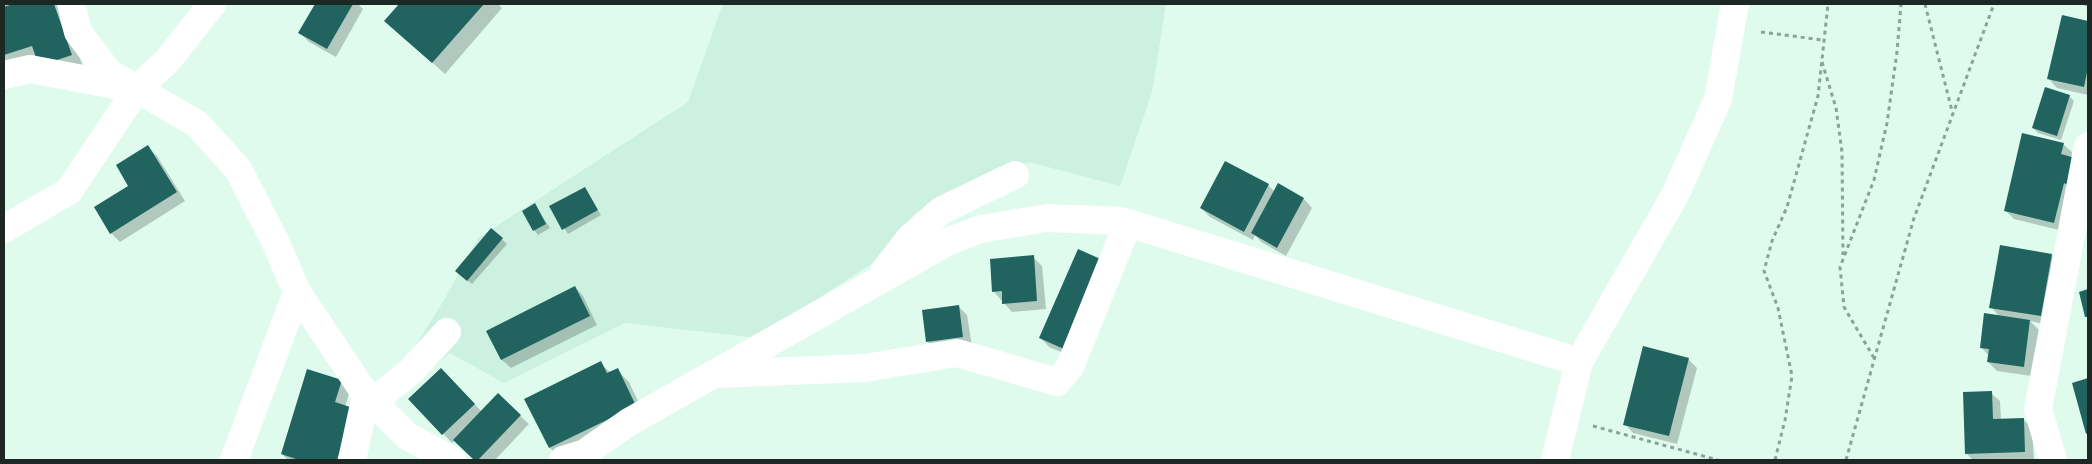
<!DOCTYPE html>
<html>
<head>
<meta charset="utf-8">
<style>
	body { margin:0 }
	#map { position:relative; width:2092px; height:464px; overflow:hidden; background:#defbee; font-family:Roboto,sans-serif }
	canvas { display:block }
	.frame { position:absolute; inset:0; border:5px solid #1d2723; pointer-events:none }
</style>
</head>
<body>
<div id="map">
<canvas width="2092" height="464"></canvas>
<div class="frame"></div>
</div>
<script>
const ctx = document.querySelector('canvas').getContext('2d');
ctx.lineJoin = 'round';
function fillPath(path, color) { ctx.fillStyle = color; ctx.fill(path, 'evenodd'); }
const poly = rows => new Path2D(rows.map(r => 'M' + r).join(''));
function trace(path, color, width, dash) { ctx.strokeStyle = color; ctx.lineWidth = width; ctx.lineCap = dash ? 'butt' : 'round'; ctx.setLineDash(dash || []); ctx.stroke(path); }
const built = poly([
	[723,4,1166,4,1152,92,1120,186,1029,162,981,177,916,213,871,264,758,338,625,323,504,383,450,353,382,411,406,361,444,300,478,238,688,102]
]);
const shadow = poly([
	[4,4,61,4,83,67,4,76],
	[316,4,358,4,363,9,336,57,309,42,300,33],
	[400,4,498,4,502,8,445,74,386,21],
	[2080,4,2088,4,2088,7],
	[2063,17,2088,22,2088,95,2057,88,2049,79],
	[2069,96,2074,101,2061,140,2038,133,2033,128],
	[2063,144,2072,152,2063,231,2014,219,2005,210],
	[148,147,157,156,185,201,120,242,111,233],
	[1225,162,1268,185,1275,192,1304,199,1312,208,1286,256,1261,242,1255,235,1253,240,1210,217,1201,208],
	[584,188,601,215,568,234,551,207],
	[535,205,550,228,538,235,534,230],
	[492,230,507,244,472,284,461,275],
	[2051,255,2060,264,2050,325,2030,321,2039,330,2032,376,1997,371,1988,362,1989,356,1981,347,2000,317,1991,307],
	[1033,257,1042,266,1046,309,1012,312,994,292,991,260],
	[1113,271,1075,358,1049,347,1041,338],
	[575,287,583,296,597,325,511,368,502,360,488,331],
	[959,307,967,315,972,346,936,350,928,342],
	[1688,359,1697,368,1677,444,1633,433,1625,424],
	[600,363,611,373,617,370,629,382,646,418,561,459,550,448],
	[450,378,482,412,498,395,529,424,495,460,475,460,455,440,452,443,410,399],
	[2088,380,2088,434,2074,384],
	[341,382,350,390,345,407,348,460,288,460,282,454],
	[1991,393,2000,401,2001,420,2023,419,2032,428,2034,460,1973,460,1967,454]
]);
const building = poly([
	[13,4,54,4,72,55,39,66,32,46,4,55,4,7],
	[315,4,353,4,327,49,298,33],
	[399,4,484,4,432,63,384,21],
	[2062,15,2088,21,2088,67,2084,87,2047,79],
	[2045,87,2070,95,2057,136,2032,128],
	[2022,133,2064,143,2061,154,2075,158,2069,186,2064,183,2054,223,2004,211],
	[148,145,177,192,110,234,94,207,128,186,116,165],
	[1225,161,1269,184,1244,232,1200,208],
	[1278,183,1304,198,1277,248,1251,233],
	[585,187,598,210,562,230,549,206],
	[535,203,546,224,533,231,522,211],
	[491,228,503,238,467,281,455,271],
	[2000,245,2052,254,2041,316,1989,308],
	[1078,249,1105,261,1066,350,1039,338],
	[1034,255,1037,301,1002,304,1002,291,992,292,990,259],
	[575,286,590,316,501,360,486,331],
	[2088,289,2088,317,2085,317,2079,292],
	[959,305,963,337,926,342,922,310],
	[1984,313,2030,320,2024,367,1987,362,1989,349,1980,348],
	[1643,346,1689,358,1669,436,1623,425],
	[601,361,607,373,618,368,636,406,549,448,524,399],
	[441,368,475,404,442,435,408,399],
	[307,369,342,380,335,402,353,408,337,460,299,460,281,454],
	[2088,378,2088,433,2086,434,2072,383],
	[1992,391,1993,419,2024,418,2025,452,1965,454,1963,392],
	[498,393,521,415,478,460,474,460,453,440]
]);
const path = poly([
	[1925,4,1953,115],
	[1761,32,1823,40],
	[1822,62,1836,108,1842,152,1843,255],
	[1874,358,1844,307,1840,267,1874,180,1887,123,1897,52,1901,4],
	[1593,426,1718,460],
	[1775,460,1785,420,1792,376,1778,308,1764,271,1772,241,1787,207,1818,96,1828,4],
	[1846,460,1914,218,1994,4]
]);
const street = poly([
	[71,4,78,32,108,72,197,124,238,169,275,241,297,292,366,395,407,436,452,460],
	[4,75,30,69,125,87],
	[4,229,69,191,137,89,168,60,212,4],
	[884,272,910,238,942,210,1015,175],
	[716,374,865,368,957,353,1057,382,1070,367,1128,223],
	[373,402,412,370,447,332],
	[234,460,297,292],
	[352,460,366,395],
	[563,460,585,453,629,422,947,242,981,229,1047,218,1121,221,1579,362],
	[1555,460,1579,362,1675,195,1718,99,1735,4],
	[2053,460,2038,409,2088,146]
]);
fillPath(built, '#ccf1e1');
fillPath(shadow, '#0003');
fillPath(building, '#20635f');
trace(path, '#8ca198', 3, [4, 4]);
trace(street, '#fff', 28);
</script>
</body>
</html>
